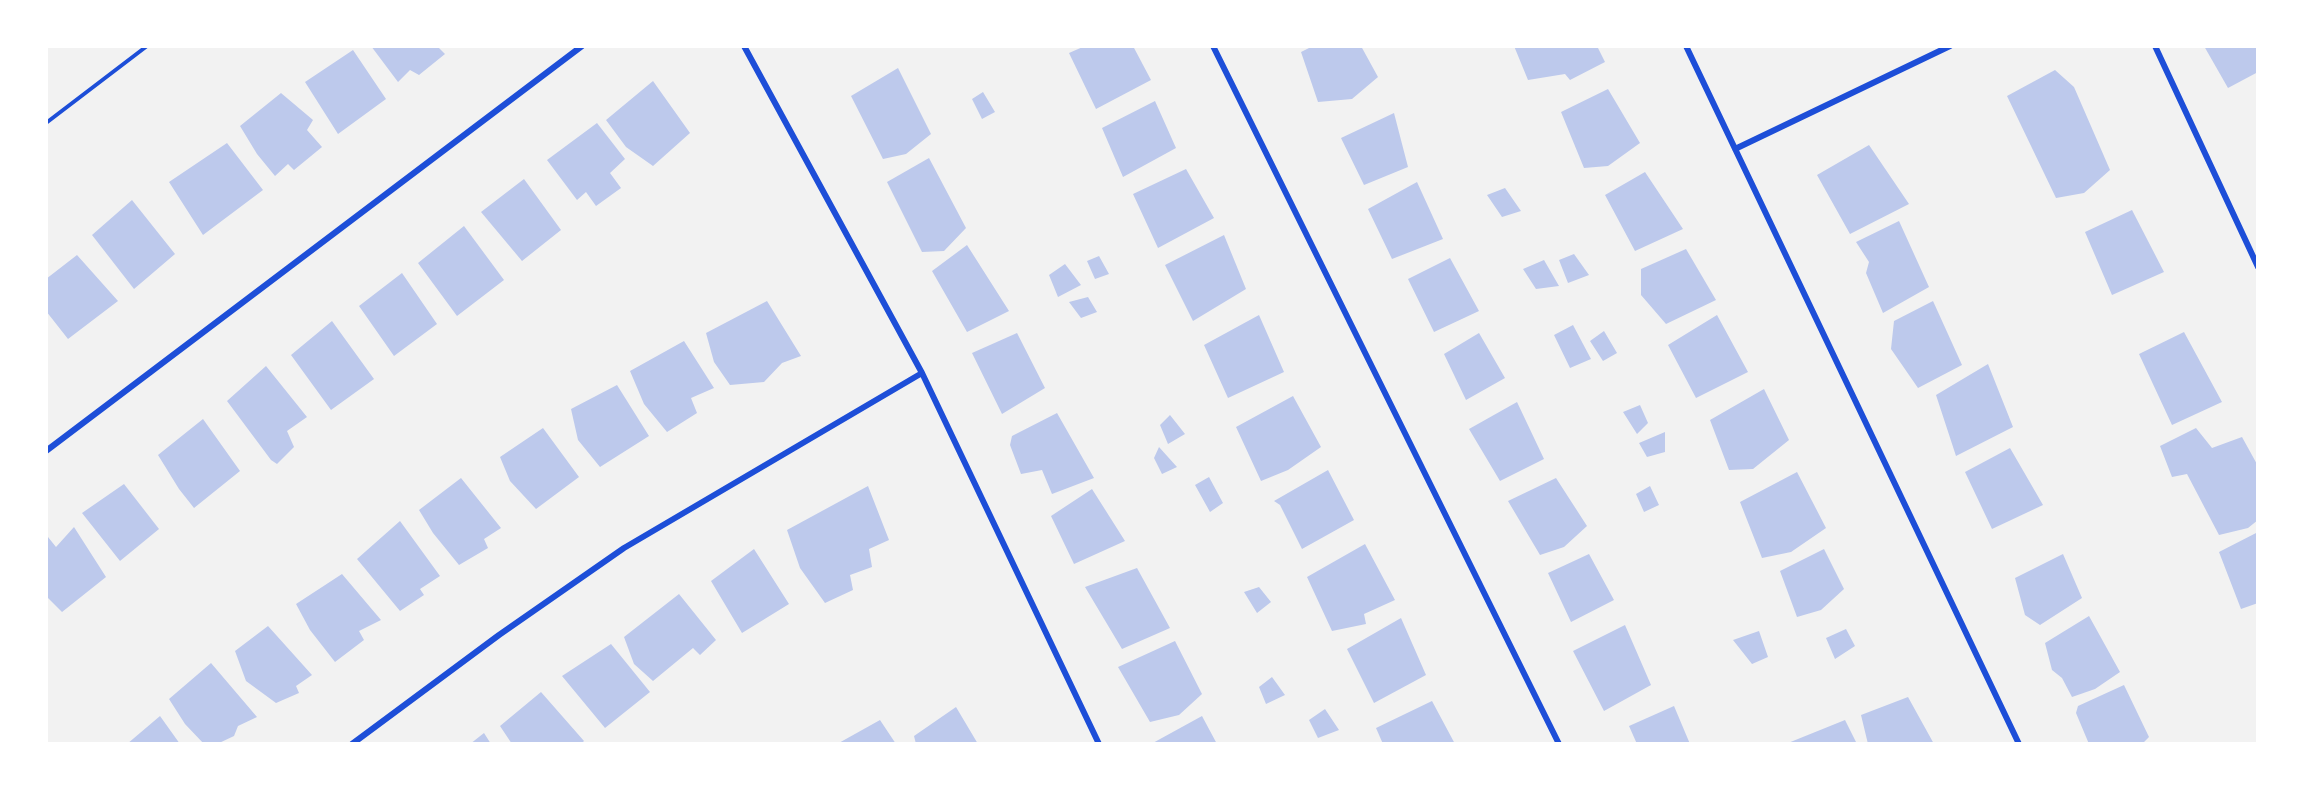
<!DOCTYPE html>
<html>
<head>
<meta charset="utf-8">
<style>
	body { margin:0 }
	#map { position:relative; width:2304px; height:790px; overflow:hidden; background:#f2f2f2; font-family:"PT Serif",serif }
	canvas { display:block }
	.frame { position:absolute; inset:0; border:48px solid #fff; pointer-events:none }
</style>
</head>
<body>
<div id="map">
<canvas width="2304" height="790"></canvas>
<div class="frame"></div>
</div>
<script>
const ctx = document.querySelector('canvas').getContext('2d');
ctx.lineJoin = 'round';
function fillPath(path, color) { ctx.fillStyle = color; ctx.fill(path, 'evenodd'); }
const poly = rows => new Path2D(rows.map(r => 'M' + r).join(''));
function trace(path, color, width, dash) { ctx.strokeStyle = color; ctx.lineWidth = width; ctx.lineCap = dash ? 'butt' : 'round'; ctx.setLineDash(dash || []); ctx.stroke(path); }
const building = poly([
	[371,46,437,46,445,54,419,75,410,70,398,82],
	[1085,46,1133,46,1151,80,1096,109,1069,53],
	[1313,46,1361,46,1378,77,1352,99,1318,102,1301,52],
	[1514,46,1597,46,1605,62,1570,80,1565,74,1528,80],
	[2204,46,2258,46,2258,72,2228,88],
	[353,50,386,99,338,134,305,82],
	[898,68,931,134,906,154,883,159,851,96],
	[2055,70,2074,87,2110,170,2084,193,2056,198,2007,96],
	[653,81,690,133,653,166,626,147,606,120],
	[1608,89,1640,143,1608,166,1584,168,1561,112],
	[983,92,995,112,982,119,972,99],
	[281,93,313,120,307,130,322,147,294,170,288,164,275,176,257,154,240,126],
	[1155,101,1176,148,1123,177,1102,128],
	[1394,113,1408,167,1364,185,1341,138],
	[597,123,625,159,610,173,621,188,596,206,586,192,577,200,547,160],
	[227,143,263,190,203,235,169,182],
	[1869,145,1909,204,1850,234,1817,175],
	[929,158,966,228,944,251,922,252,887,182],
	[1186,169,1214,218,1158,248,1133,194],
	[1645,172,1683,229,1635,251,1605,195],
	[524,179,561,230,522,261,481,212],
	[1417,182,1443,239,1392,259,1368,209],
	[1505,188,1521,211,1502,217,1487,195],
	[132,200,175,254,134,289,92,235],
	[2132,210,2164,272,2112,295,2085,232],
	[1899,221,1929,287,1883,313,1866,273,1869,262,1856,242],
	[464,226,504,280,457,316,418,263],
	[1224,235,1246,289,1193,321,1165,265],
	[967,245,1009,311,967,332,932,271],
	[1686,249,1716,300,1666,324,1641,295,1641,269],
	[1574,254,1589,275,1568,283,1559,260],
	[77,255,118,301,68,339,46,311,46,279],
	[1099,256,1109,274,1095,279,1087,261],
	[1450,258,1479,311,1434,332,1408,279],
	[1544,260,1559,286,1536,289,1523,269],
	[1065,264,1081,285,1058,297,1049,275],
	[402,273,437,324,394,356,359,306],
	[1088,297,1097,312,1081,318,1069,302],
	[767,301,801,356,782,363,764,382,730,385,714,362,706,333],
	[1933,301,1962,365,1918,388,1891,349,1894,321],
	[1259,315,1284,372,1228,398,1204,345],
	[1717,315,1748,372,1696,398,1668,345],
	[332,321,374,379,331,410,291,355],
	[1573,325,1591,359,1570,368,1554,335],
	[1604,331,1617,353,1603,361,1590,341],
	[2184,332,2222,402,2172,425,2139,354],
	[1017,333,1045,388,1002,414,972,353],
	[1479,333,1505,378,1466,400,1444,354],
	[684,341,714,388,691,398,697,413,667,432,644,404,630,371],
	[1988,364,2013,427,1956,456,1936,395],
	[266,366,307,417,287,431,294,447,277,464,271,460,227,401],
	[617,385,649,436,600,467,578,440,571,409],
	[1764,389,1789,440,1753,469,1729,470,1710,420],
	[1293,396,1321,447,1288,470,1261,481,1236,427],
	[1517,402,1544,459,1500,481,1469,429],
	[1640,405,1648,423,1637,434,1623,412],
	[1057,413,1094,478,1052,494,1042,470,1021,474,1010,445,1012,436],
	[1170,415,1185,434,1168,444,1160,425],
	[203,419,240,471,194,508,179,489,158,455],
	[543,428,579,477,536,509,510,481,500,457],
	[2196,428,2212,448,2242,437,2258,466,2258,520,2248,528,2219,535,2187,474,2172,477,2160,446],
	[1665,432,1665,452,1647,457,1639,443],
	[1159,447,1177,467,1162,474,1154,458],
	[2010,448,2043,505,1992,529,1965,472],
	[1328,470,1354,520,1302,549,1280,505,1274,501],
	[1797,472,1826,528,1791,552,1762,558,1740,502],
	[1209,477,1223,503,1210,512,1195,485],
	[461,478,501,528,484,539,488,548,459,565,433,533,419,510],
	[1556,478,1587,526,1564,547,1540,555,1508,501],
	[124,484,159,529,120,561,82,513],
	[868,486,889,540,869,549,872,567,850,575,853,590,825,603,800,568,787,530],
	[1650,486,1659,505,1644,512,1636,494],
	[1092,489,1125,541,1074,564,1051,516],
	[400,521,440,576,420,589,424,595,400,611,357,559],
	[74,527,106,577,62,612,46,596,46,539,48,537,56,547],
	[2258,532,2258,603,2241,609,2219,552],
	[1365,544,1395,600,1364,614,1366,624,1332,631,1307,577],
	[754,549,789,604,742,633,711,581],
	[1824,549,1844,589,1821,610,1797,617,1780,571],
	[1589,554,1614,600,1571,622,1548,573],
	[2063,554,2082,598,2040,625,2025,615,2015,578],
	[1137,568,1170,628,1122,649,1085,587],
	[342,574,381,620,359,631,364,640,335,662,310,630,296,604],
	[1259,587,1271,602,1257,613,1244,592],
	[679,594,716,640,700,655,693,648,653,681,634,664,624,637],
	[2089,616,2120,672,2095,689,2072,697,2062,678,2052,670,2045,643],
	[1401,618,1426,675,1374,703,1347,649],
	[1625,625,1651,685,1604,711,1573,651],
	[268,626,312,675,296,686,299,693,276,703,246,681,235,651],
	[1846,629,1855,646,1835,659,1826,638],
	[1759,631,1768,657,1752,664,1733,640],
	[1175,641,1202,694,1179,715,1150,722,1118,667],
	[611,644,650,692,605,728,562,676],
	[211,663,257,717,238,726,234,736,217,744,204,744,185,724,169,699],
	[1272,677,1285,695,1266,704,1259,687],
	[2124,685,2149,737,2142,744,2089,744,2076,713,2078,706],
	[541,692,584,741,581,744,512,744,500,726],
	[1908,697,1934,744,1868,744,1861,715],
	[1432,701,1455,744,1383,744,1376,728],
	[1674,706,1690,744,1637,744,1629,726],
	[956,707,978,744,916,744,914,736],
	[1325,709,1339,730,1318,738,1309,720],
	[160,716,180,744,127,744],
	[1202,716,1217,744,1151,744],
	[880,720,896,744,837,744],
	[1845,720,1857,744,1788,744,1788,743],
	[484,733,491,744,470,744]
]);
const path = poly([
	[46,123,147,46]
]);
const minor = poly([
	[744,46,922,373,1099,744],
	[1213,46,1559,744],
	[1686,46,2019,744],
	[2155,46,2258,267],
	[1735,149,1950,46],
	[46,451,582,46],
	[352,744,499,635,624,548,922,373]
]);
fillPath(building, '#bdc9ec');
trace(path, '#1d4ed8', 4);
trace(minor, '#1d4ed8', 6);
</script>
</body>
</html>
